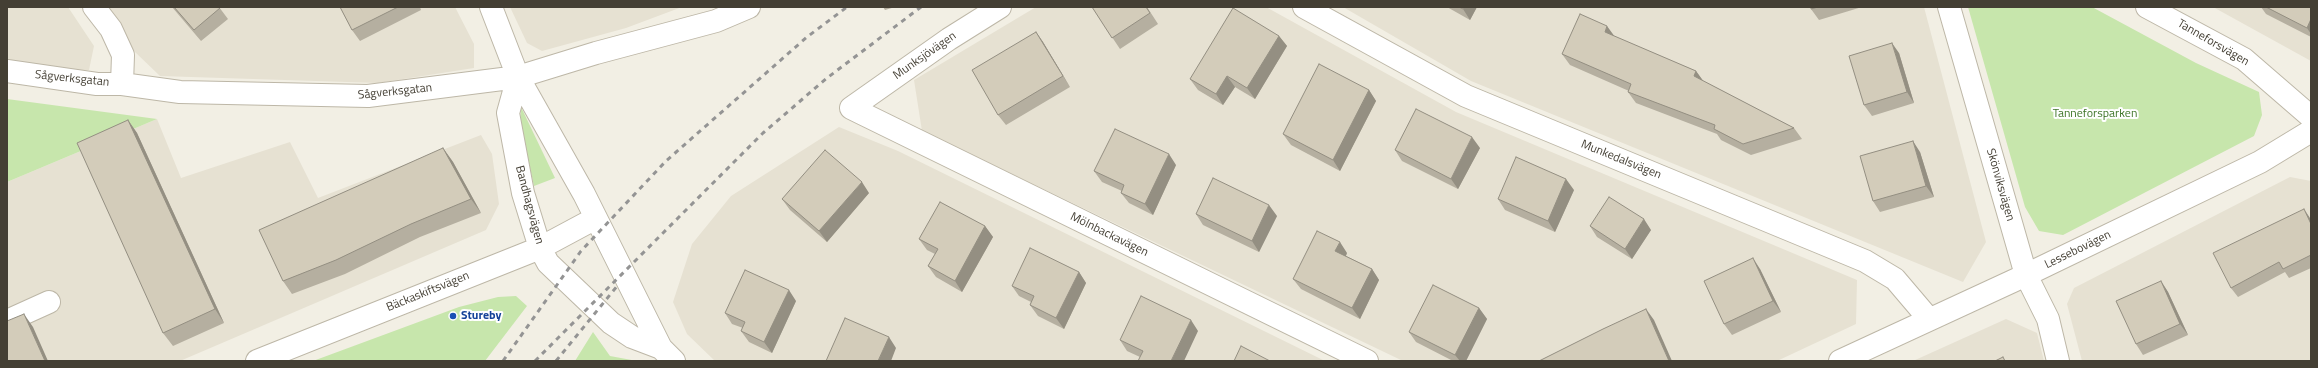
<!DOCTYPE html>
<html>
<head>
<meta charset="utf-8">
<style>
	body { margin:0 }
	#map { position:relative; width:2318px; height:368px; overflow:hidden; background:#f2efe4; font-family:"Titillium Web",sans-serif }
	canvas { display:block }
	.frame { position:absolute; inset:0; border:8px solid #443f34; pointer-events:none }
</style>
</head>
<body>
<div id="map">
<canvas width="2318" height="368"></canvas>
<div class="frame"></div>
</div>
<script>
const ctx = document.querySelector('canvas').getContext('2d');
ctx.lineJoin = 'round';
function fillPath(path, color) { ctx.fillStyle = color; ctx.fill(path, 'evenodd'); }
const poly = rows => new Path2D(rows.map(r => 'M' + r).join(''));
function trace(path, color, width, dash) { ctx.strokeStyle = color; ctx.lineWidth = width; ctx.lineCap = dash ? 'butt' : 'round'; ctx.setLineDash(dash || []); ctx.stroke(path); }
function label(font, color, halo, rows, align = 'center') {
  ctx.font = font + ' "Titillium Web",sans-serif'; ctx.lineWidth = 4; ctx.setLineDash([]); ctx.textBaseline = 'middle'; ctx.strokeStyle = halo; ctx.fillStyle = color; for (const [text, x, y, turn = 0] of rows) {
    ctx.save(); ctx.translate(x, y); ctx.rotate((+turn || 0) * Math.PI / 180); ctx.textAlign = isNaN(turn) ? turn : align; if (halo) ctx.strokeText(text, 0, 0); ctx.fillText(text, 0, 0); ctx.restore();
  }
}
const residential = poly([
	[7,7,68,7,94,46,89,70,65,70,7,60],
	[94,7,455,7,474,44,474,68,378,83,160,76,111,29],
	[510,7,682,7,626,28,542,51,527,43],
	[1036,7,1266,7,1456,112,1857,280,1856,324,1777,361,1403,361,922,131,914,80],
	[1343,7,1924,7,1986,242,1963,282,1471,81],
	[2213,7,2311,7,2311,61],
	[157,119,181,178,290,142,318,198,481,135,492,154,499,204,486,230,180,361,7,361,7,182],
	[839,127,898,151,1325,361,715,361,687,334,673,302,692,244,731,196],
	[2290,177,2311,181,2311,361,2082,361,2067,304,2074,288],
	[2006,319,2037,333,2044,361,1913,361]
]);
const green = poly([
	[1968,7,2092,7,2196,63,2259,92,2262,115,2254,136,2063,235,2039,231,2025,207],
	[7,99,157,119,7,182],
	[521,107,555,178,534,186,520,123],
	[516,296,527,306,485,361,313,361,459,307,498,297],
	[593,332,610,356,637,361,575,361]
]);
const street = poly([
	[94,7,111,29,123,55,122,84],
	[491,7,518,77,584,194,661,348,674,361],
	[1000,7,949,39,851,108,1367,361],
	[1304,7,1466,96,1865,261,1895,279,1929,319],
	[1949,7,2026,275,2048,319,2058,361],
	[2147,7,2244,59,2311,117],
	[7,71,97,84,122,84,180,92,368,96,518,77,596,53,716,21,749,7],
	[518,77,508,113,523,193,540,248,548,263,611,323,632,337,661,348],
	[7,321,49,302],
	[257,361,540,248,596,218],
	[1840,361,2026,275,2260,162,2311,131]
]);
const rail = poly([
	[503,361,581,251,666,161,807,37,847,7],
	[535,361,763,133,827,78,921,7],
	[556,361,618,285]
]);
const wall = poly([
	[172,7,219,7,228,19,201,41],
	[340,7,420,7,421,10,360,41,352,30],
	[883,7,895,7,885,10],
	[1092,7,1147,7,1158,24,1120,49],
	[1447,7,1477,7,1470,20],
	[1811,7,1862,7,1819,20,1811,9],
	[2261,7,2311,7,2311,37,2266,14],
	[1036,32,1043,42,1070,87,1006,125,998,115],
	[1279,36,1287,46,1255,99,1235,87,1223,105,1198,90,1190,79],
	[1614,37,1696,71,1703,81,1794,128,1802,139,1751,155,1721,140,1717,134,1636,103,1628,92,1629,91,1570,65,1562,54],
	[1899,53,1914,103,1872,116,1864,105],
	[1369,90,1376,101,1340,171,1291,145,1283,134],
	[128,120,137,133,224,323,173,346,163,333],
	[443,148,453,162,481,213,420,237,345,274,292,294,283,281],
	[1480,148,1458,189,1402,161,1395,150],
	[1920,152,1934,197,1880,212,1873,201],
	[1176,165,1153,215,1129,203,1121,193,1122,191,1102,182,1094,171],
	[1574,190,1555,232,1505,210,1498,199],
	[869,193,827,242,790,210,782,199],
	[1196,214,1277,216,1259,252,1203,225],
	[2310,218,2311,220,2311,268,2289,278,2285,272,2238,297,2231,288],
	[985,226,993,237,962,292,936,277,928,266,935,254,927,250,919,239],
	[1590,226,1651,230,1632,259,1597,237],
	[1347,253,1346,256,1372,269,1379,280,1360,319,1301,289,1293,279],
	[1760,269,1781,312,1732,335,1724,324],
	[1079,272,1086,283,1064,329,1038,316,1030,305,1031,302,1019,296,1012,286],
	[2161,281,2168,292,2188,335,2143,355,2136,344],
	[796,301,772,353,749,342,741,331,743,328,732,324,725,313],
	[1479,308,1487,319,1466,361,1453,361,1416,342,1409,332],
	[1198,331,1140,357,1127,351,1120,340]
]);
const shadedWall = poly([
	[1464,7,1477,7,1470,20,1463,9],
	[2311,19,2311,34,2307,28],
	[1607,26,1615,37,1605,32],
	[1036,32,1043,42,1070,87,1063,76],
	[1279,36,1287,46,1255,99,1247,88],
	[1892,43,1899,53,1914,103,1907,92],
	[1696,71,1704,82,1694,76],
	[1227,76,1235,87,1223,105,1216,94],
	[1369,90,1376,101,1340,171,1333,160],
	[128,120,137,133,224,323,215,309],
	[1472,137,1480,148,1458,189,1451,179],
	[1913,141,1920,152,1934,197,1926,186],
	[443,148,453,162,481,213,471,199],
	[1169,154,1176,165,1153,215,1145,204],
	[1566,179,1574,190,1555,232,1548,221],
	[862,182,869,193,827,242,819,231],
	[1269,205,1277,216,1259,252,1252,241],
	[2304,209,2310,218,2311,220,2311,224],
	[1644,219,1651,230,1632,259,1625,249],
	[985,226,993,237,962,292,955,281],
	[1340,242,1347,253,1343,262,1335,251],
	[1753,258,1760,269,1781,312,1773,301],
	[1372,269,1379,280,1360,319,1352,308],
	[1079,272,1086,283,1064,329,1056,318],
	[2161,281,2168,292,2188,335,2180,324],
	[789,290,796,301,772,353,764,342],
	[1479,308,1487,319,1466,361,1460,361,1455,355],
	[1646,309,1654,320,1672,361,1669,361],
	[24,314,33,327,48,361,45,361],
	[1191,320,1198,331,1184,361,1171,361],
	[889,337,896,348,891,361,878,361]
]);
const building = poly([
	[174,7,219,7,220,8,194,30,174,7],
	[340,7,398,7,352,30,340,7],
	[1092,7,1146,7,1150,13,1112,38,1092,7],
	[1459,7,1464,7,1463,9,1459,7],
	[1811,7,1818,7,1811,9,1811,7],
	[2266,7,2311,7,2311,19,2307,28,2266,7],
	[1233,8,1279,36,1247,88,1227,76,1216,94,1190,79,1233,8],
	[1580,14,1607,26,1605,32,1696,71,1694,76,1794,128,1743,144,1714,129,1715,125,1628,92,1631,84,1562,54,1580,14],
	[1036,32,1063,76,998,115,972,70,1036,32],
	[1892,43,1907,92,1864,105,1849,56,1892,43],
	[1319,64,1369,90,1333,160,1283,134,1319,64],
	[1416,109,1472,137,1451,179,1395,150,1416,109],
	[128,120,215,309,163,333,77,143,128,120],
	[1115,129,1169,154,1145,204,1121,193,1124,185,1094,171,1115,129],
	[1913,141,1926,186,1873,201,1860,156,1913,141],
	[443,148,471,199,411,224,336,260,283,281,259,230,443,148],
	[825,150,862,182,819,231,782,199,825,150],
	[1516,157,1566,179,1548,221,1498,199,1516,157],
	[1213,178,1269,205,1252,241,1196,214,1213,178],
	[1609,197,1644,219,1625,249,1590,226,1609,197],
	[940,202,985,226,955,281,928,266,938,249,919,239,940,202],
	[2304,209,2311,224,2311,255,2283,269,2279,262,2231,288,2213,253,2304,209],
	[1317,231,1340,242,1335,251,1372,269,1352,308,1293,279,1317,231],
	[1030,248,1079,272,1056,318,1030,305,1034,296,1012,286,1030,248],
	[1753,258,1773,301,1724,324,1704,281,1753,258],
	[745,270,789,290,764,342,741,331,745,322,725,313,745,270],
	[2161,281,2180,324,2136,344,2116,301,2161,281],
	[1433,285,1479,308,1455,355,1409,332,1433,285],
	[1141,296,1191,320,1171,361,1138,361,1143,351,1120,340,1141,296],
	[1646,309,1669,361,1539,361,1603,329,1646,309],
	[24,314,45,361,7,361,7,321,24,314],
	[845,318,889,337,878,361,826,361,845,318],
	[1241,346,1270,361,1234,361,1241,346],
	[2003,357,2005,361,1995,361,2003,357]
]);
const markers = [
	[453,316,4,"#1a4fb4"]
];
const streetNames = [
	["Tanneforsvägen",2213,43,30],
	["Munksjövägen",925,56,-35],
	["Sågverksgatan",72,79,6],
	["Sågverksgatan",395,92,-6],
	["Munkedalsvägen",1621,160,22],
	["Skönviksvägen",2000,185,74],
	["Bandhagsvägen",529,205,75],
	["Mölnbackavägen",1109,235,26],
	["Lessebovägen",2078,250,-26],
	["Bäckaskiftsvägen",428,292,-22]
];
const parkNames = [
	["Tanneforsparken",2095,114]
];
const transitNames = [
	["Stureby",461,316]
];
fillPath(residential, '#e6e1d2');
fillPath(green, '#c7e6ac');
trace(street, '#bdb7a7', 24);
trace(street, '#fff', 22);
trace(rail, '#949494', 3, [5, 5]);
fillPath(wall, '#b5afa0');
fillPath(shadedWall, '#948f82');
fillPath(building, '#d3ccba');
trace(building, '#948f82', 1);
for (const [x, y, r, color] of markers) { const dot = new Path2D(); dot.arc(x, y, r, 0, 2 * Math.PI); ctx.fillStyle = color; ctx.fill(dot); trace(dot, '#fff', 1.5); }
label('12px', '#443f34', '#fff', streetNames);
label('12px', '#3e7528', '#fff', parkNames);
label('bold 12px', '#164399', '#fff', transitNames, 'left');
</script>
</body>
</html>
